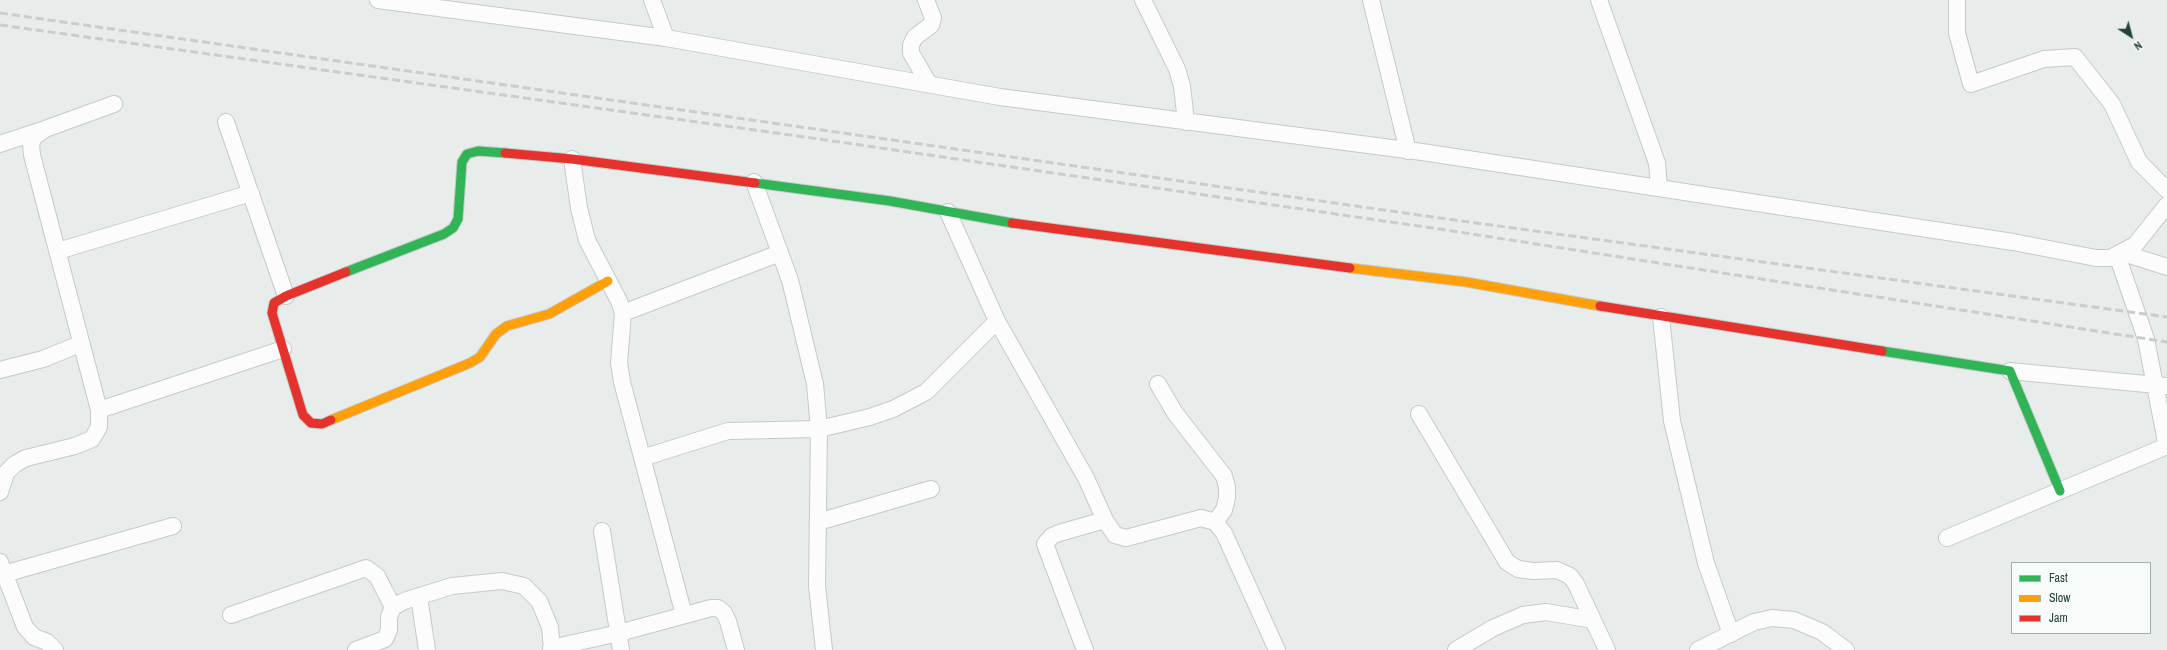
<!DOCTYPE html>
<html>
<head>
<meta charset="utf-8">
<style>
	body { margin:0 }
	#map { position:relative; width:2167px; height:650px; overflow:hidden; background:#e8edeb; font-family:"Archivo Narrow",sans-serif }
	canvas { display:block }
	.legend { position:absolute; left:2011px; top:562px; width:140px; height:72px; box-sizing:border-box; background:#f7fbf9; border:1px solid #a3b1ad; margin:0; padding:5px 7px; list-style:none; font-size:12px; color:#24423a }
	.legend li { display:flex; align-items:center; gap:8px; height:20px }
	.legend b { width:20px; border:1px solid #a3b1ad }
	.north { position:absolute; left:2111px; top:16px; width:40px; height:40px; -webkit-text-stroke:3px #f7fbf9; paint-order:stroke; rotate:144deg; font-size:11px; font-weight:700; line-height:16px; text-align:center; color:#24423a }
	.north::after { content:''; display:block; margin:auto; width:14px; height:18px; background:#24423a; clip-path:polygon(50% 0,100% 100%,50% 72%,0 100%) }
</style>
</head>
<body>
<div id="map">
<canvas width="2167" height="650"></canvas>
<ul class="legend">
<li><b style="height:5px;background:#30b455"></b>Fast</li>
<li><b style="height:5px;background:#ff9f0a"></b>Slow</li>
<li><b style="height:5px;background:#e5322d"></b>Jam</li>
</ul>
<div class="north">N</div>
</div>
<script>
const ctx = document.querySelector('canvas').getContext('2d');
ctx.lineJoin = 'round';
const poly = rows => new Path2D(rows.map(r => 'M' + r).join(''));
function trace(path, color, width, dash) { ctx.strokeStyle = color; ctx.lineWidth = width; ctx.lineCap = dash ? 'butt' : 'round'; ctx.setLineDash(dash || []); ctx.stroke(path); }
const street = poly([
	[378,0,666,38,1000,97,1422,152,2013,242,2096,258,2110,258,2135,245,2167,205],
	[652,0,666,38],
	[926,0,933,18,931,25,915,37,911,45,911,53,929,84],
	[1143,0,1177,69,1182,86,1186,122],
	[1371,0,1408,151],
	[1599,0,1657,163,1659,188],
	[1957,0,1957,33,1971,84,2044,59,2075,57,2112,104,2139,162,2167,190],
	[226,122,286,296],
	[0,144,42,130],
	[572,159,579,208,587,240,619,301,623,313,619,363,622,382,684,615],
	[754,182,790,280,815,384,819,429,817,586,824,650],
	[948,212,997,321,1086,478,1105,520,1115,535,1126,538,1201,518,1215,522,1224,533,1277,650],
	[58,251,251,193],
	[2123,253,2167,267],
	[2117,255,2146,339,2167,447],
	[623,313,780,253],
	[1661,317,1672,421,1706,563,1731,634],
	[0,370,43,359,80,344],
	[2010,371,2167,386],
	[1158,384,1175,413,1224,476,1227,487,1227,498,1224,510,1215,522],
	[99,410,283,349],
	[1419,414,1507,562,1518,569,1533,571,1557,570,1570,576,1576,584,1607,650],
	[642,458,728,431,819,429,870,417,893,409,926,392,997,321],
	[0,492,6,473,15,464,26,458,75,446,92,439,99,427,99,410,32,155,31,144,34,137,45,129,114,104],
	[818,522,931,489],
	[602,531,621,650],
	[1947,538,2167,446],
	[0,562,25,627,34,637,47,642,55,650],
	[4,574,173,526],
	[419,597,427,650],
	[231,615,366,568,377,576,393,607],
	[551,648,619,633,711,608,718,608,724,613,728,621,736,650],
	[356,650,385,639,389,630,389,617,393,607,404,601,452,586,502,581,524,586,539,601,550,627,552,650],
	[1085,650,1045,544,1052,536,1059,533,1105,520],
	[1456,650,1493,628,1523,615,1546,612,1593,620],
	[1698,650,1754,622,1772,618,1794,620,1822,632,1846,650]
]);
const fast = poly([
	[755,183,890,201,1012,223],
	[346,272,444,234,453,228,458,219,462,162,467,154,478,151,505,153],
	[1882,351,2010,371,2060,491]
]);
const slow = poly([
	[1350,268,1466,282,1600,306],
	[331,420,470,363,480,357,496,334,507,326,549,314,608,281]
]);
const jam = poly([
	[505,153,572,159,755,183],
	[1012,223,1350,268],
	[1600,306,1882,351],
	[331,420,322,424,311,423,303,415,272,313,274,303,286,296,346,272]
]);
const rail = poly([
	[0,13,1447,219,2167,317],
	[0,25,805,137,1446,230,2167,342]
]);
trace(street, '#c5cac8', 18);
trace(fast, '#c3cbc8', 11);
trace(slow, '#c3cbc8', 11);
trace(jam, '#c3cbc8', 11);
trace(street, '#fcfcfc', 16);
trace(fast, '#30b455', 9);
trace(slow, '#ff9f0a', 9);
trace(jam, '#e5322d', 9);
trace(rail, '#c9cdcc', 3, [8, 4]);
</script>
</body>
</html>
